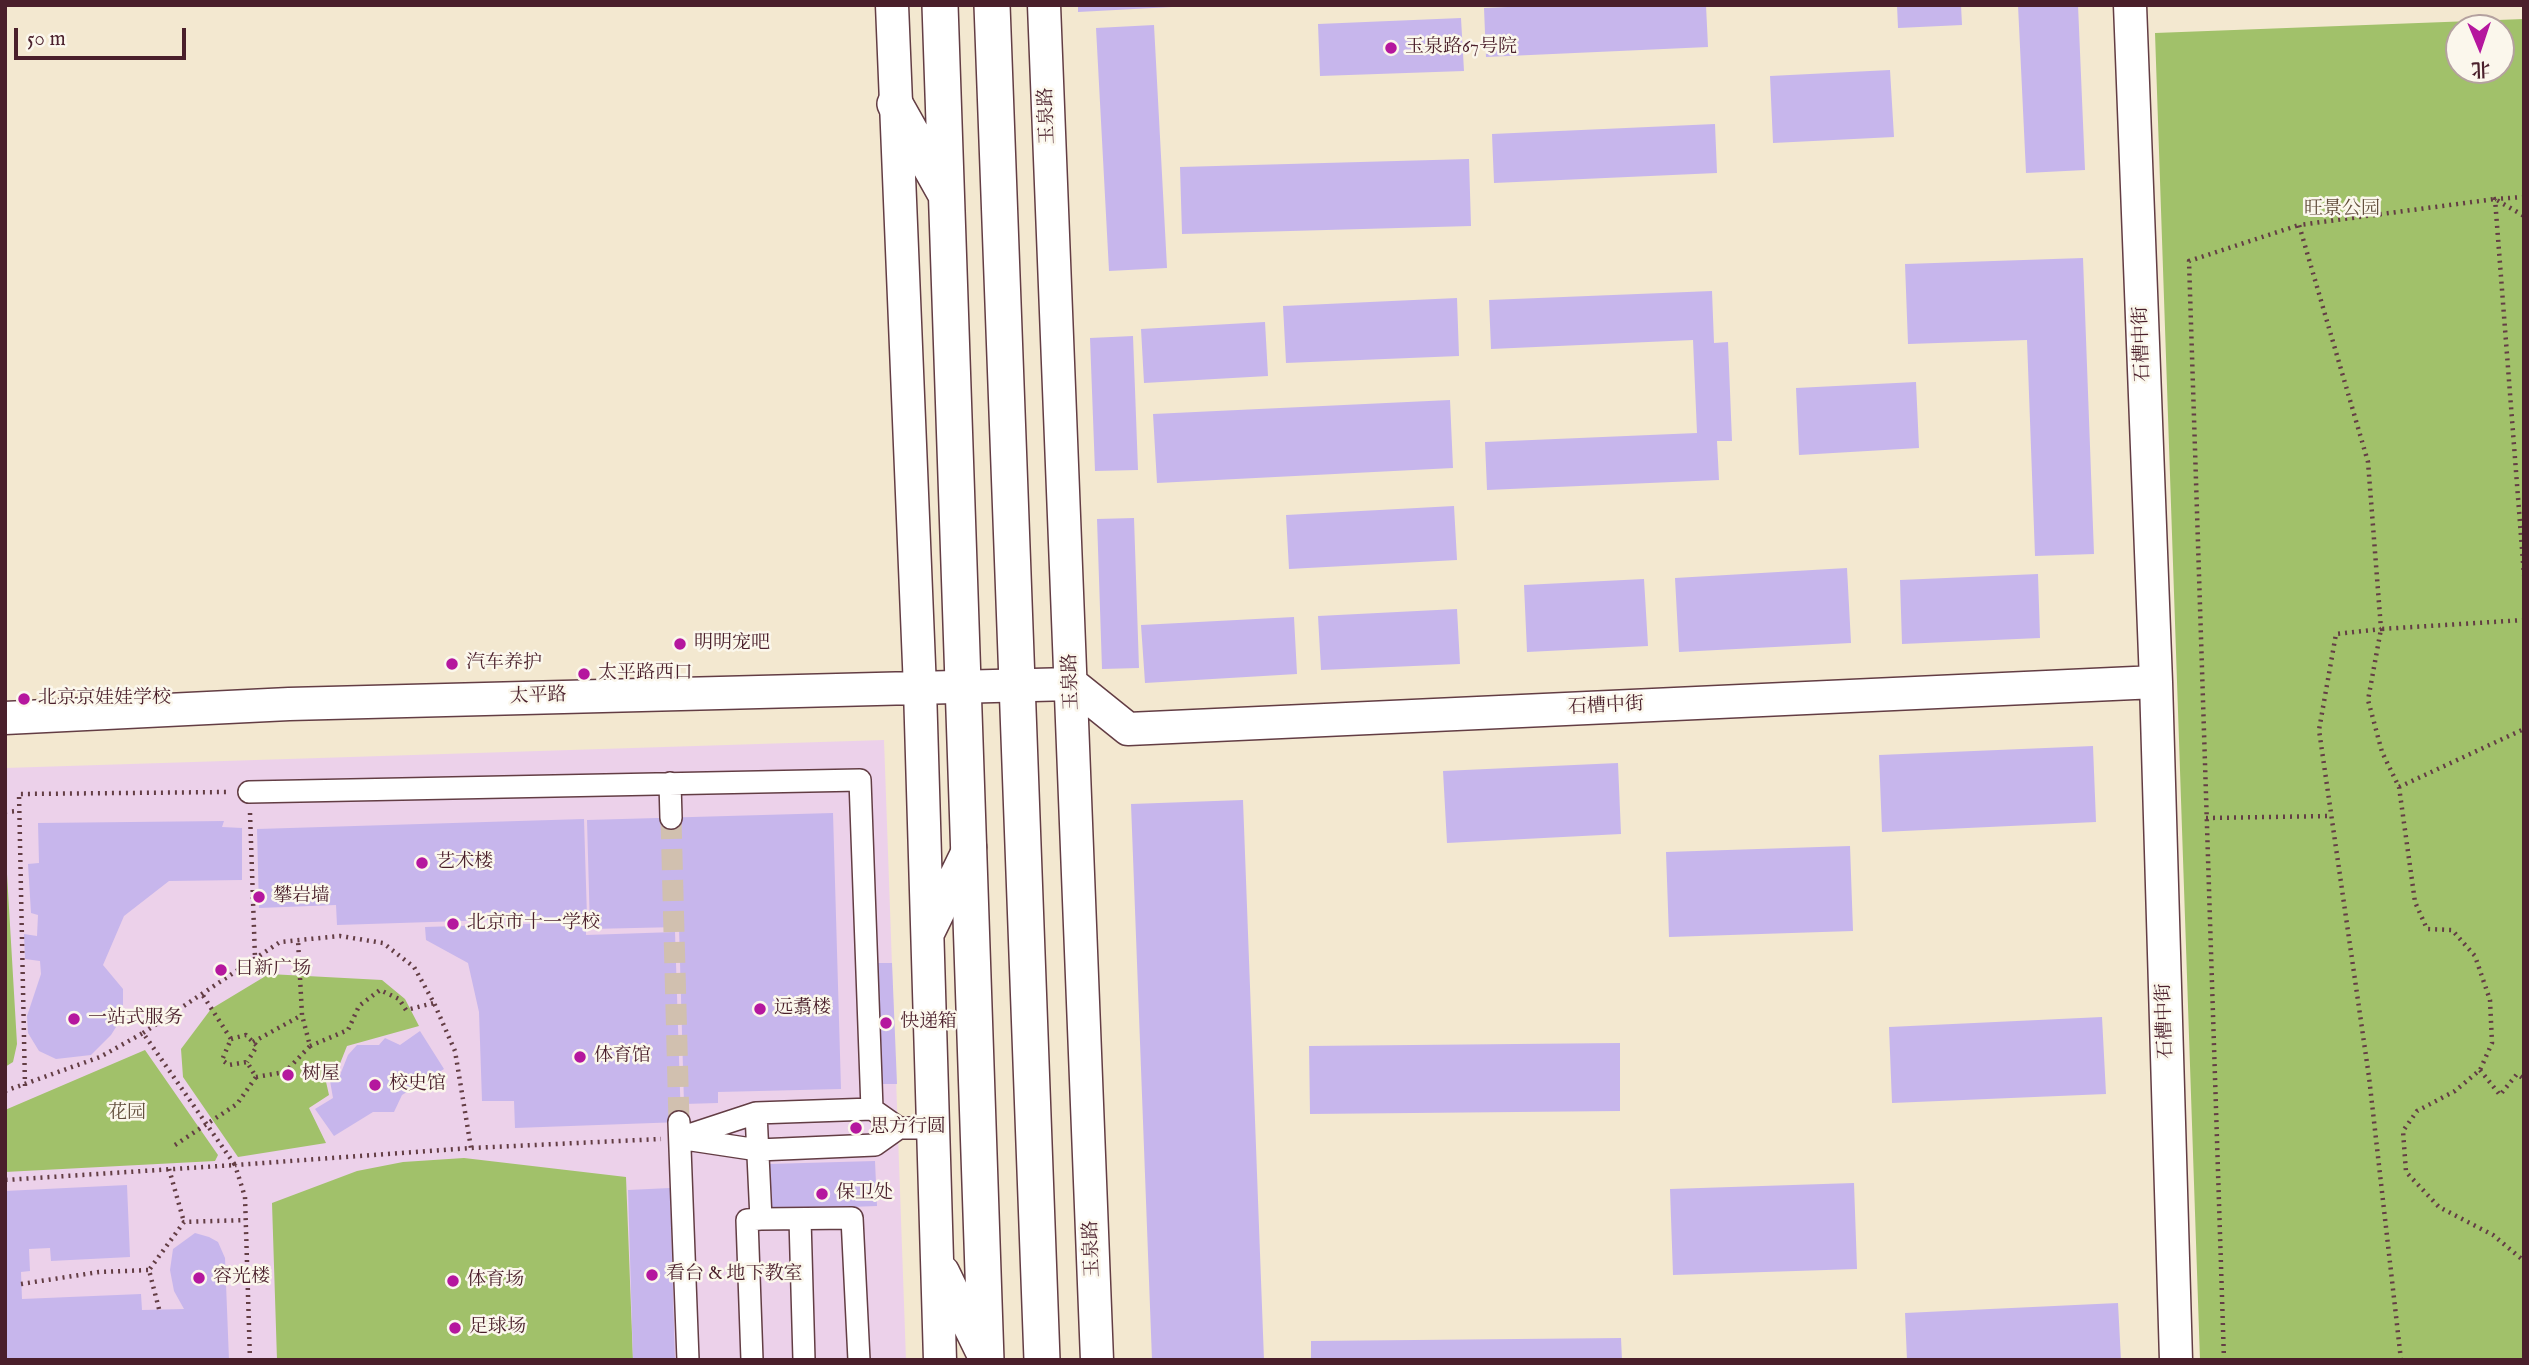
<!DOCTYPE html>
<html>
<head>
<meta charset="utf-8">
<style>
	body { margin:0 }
	#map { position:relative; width:2529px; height:1365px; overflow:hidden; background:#f3e8d0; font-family:"IM FELL English","Noto Serif SC",serif }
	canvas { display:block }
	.frame { position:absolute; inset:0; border:7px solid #4a1f2b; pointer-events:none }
	.north { position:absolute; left:2445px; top:14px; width:70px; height:70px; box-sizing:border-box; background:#fbf7ec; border:2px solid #b4a19f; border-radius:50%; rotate:178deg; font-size:19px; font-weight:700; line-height:28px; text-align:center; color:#4a1f2b }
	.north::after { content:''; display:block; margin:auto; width:24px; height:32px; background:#b5179e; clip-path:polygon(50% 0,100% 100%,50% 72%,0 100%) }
	.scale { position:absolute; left:14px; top:28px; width:172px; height:32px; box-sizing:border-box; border:4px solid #4a1f2b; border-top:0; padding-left:9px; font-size:21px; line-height:24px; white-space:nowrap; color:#4a1f2b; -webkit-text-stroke:5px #fbf7ec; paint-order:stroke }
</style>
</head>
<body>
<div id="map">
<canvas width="2529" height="1365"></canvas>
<div class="frame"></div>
<div class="north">北</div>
<div class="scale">50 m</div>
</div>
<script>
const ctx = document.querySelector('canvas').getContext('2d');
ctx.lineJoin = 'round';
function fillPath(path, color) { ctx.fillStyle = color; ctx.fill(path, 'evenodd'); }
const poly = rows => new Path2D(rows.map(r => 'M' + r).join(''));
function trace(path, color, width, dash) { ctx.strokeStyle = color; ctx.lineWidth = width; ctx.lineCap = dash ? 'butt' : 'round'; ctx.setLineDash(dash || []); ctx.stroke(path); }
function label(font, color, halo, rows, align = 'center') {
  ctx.font = font + ' "IM FELL English","Noto Serif SC",serif'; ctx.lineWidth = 5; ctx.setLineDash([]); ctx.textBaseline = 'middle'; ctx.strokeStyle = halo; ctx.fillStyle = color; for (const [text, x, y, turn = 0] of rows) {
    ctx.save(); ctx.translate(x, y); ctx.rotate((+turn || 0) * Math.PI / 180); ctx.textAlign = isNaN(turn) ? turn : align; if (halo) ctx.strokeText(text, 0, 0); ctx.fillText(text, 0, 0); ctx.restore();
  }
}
const built = poly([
	[884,740,906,1360,5,1360,5,768]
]);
const green = poly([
	[2524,19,2524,1360,2200,1360,2155,33],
	[2459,28,2501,28,2501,70,2459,70],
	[5,840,17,1044,13,1062,5,1067],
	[269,974,382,980,405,999,419,1026,347,1046,337,1071,324,1073,329,1095,309,1108,326,1143,238,1157,183,1077,181,1049,211,1009],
	[145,1050,218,1155,215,1161,5,1172,5,1110],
	[464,1158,626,1177,633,1360,277,1360,272,1203,357,1171,403,1162]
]);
const building = poly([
	[1078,5,1172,5,1172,7,1078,12],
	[1554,5,1706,5,1708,47,1486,57,1484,8],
	[1897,5,1961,5,1962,25,1898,28],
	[2018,5,2078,5,2085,170,2026,173],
	[1461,18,1464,71,1320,76,1318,24],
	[1154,25,1167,268,1109,271,1096,28],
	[1890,70,1894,137,1773,143,1770,76],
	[1715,124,1717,173,1494,183,1492,134],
	[1469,159,1471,226,1182,234,1180,167],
	[2083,258,2094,554,2035,556,2027,340,1908,344,1905,264],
	[1712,291,1714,343,1728,342,1732,441,1717,441,1719,480,1487,490,1485,442,1697,433,1693,340,1491,349,1489,300],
	[1457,298,1459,356,1286,363,1283,306],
	[1265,322,1268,376,1144,383,1141,329],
	[1133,336,1138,470,1095,471,1090,338],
	[1916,382,1919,448,1799,455,1796,388],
	[1450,400,1453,468,1157,483,1153,414],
	[1454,506,1457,560,1289,569,1286,515],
	[1134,518,1139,668,1102,669,1097,519],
	[1847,568,1851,643,1679,652,1675,578],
	[2038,574,2040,638,1902,644,1900,580],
	[1644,579,1648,646,1527,652,1524,585],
	[1457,609,1460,664,1321,670,1318,616],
	[1294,617,1297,674,1145,683,1141,625],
	[2093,746,2096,822,1882,832,1879,755],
	[1618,763,1621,834,1447,843,1443,771],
	[1243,800,1264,1360,1152,1360,1131,804],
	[833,813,841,1089,718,1092,718,1103,684,1104,679,927,590,929,587,820],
	[584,819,587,917,337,925,336,905,259,908,257,829],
	[224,821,222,827,242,828,242,880,169,881,124,916,103,965,123,989,123,1016,111,1035,91,1055,56,1059,39,1051,28,1033,27,1016,41,974,40,961,25,959,24,934,37,936,38,915,31,913,28,864,39,863,38,823],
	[1850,846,1853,931,1669,937,1666,852],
	[586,922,586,935,675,932,681,1122,515,1128,514,1101,482,1101,479,1012,468,963,426,940,425,927],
	[876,963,892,963,897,1084,879,1084],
	[2102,1017,2106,1094,1892,1103,1889,1027],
	[420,1031,444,1069,402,1095,394,1112,373,1112,334,1136,315,1109,333,1098,329,1075,340,1075,348,1055,357,1045,379,1045,385,1038,400,1045],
	[1620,1043,1620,1111,1310,1114,1309,1046],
	[875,1161,877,1206,769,1210,768,1164],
	[1854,1183,1857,1269,1673,1275,1670,1189],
	[127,1185,130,1257,51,1261,50,1248,29,1249,30,1271,21,1272,22,1299,141,1294,142,1310,184,1309,174,1291,170,1270,173,1249,195,1233,209,1237,218,1242,225,1258,229,1360,5,1360,5,1191],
	[670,1188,675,1360,633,1360,628,1190],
	[2118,1303,2121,1360,1907,1360,1905,1313],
	[1621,1338,1622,1360,1311,1360,1311,1341]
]);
const streetTunnel = poly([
	[671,818,679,1122]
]);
const path = poly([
	[2524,197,2495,199,2524,575],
	[2524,620,2381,629,2368,700,2382,752,2399,787,2415,902,2427,929,2452,930,2475,956,2490,1000,2492,1043,2480,1070,2455,1091,2417,1111,2403,1131,2406,1172,2439,1207,2493,1235,2524,1261],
	[2399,787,2524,729],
	[5,812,19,811],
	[250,813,255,958],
	[2206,818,2331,816],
	[143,1033,280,942,340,936,383,943,414,967,434,1003,455,1051,471,1148],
	[231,1039,246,1035,257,1046,247,1062],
	[253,1042,302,1015,298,940],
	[310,1046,348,1030,359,1006,380,990,399,999,406,1010,434,1003],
	[2480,1070,2500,1095,2517,1074,2524,1079],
	[256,1077,285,1072,310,1046,302,1015],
	[25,1086,19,794,230,792],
	[5,1091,100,1057,143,1033,235,1165,5,1180],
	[175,1145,237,1104,256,1077,247,1062,229,1065,222,1060,231,1039,202,994],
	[169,1169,184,1222],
	[21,1284,99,1272,149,1270],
	[159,1309,149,1270,184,1222,245,1220],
	[250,1360,245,1197,235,1165,471,1148,661,1139],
	[2224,1360,2189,261,2299,225],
	[2401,1360,2369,1077,2319,730,2336,634,2381,629,2368,462,2299,225,2495,199,2524,216]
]);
const street = poly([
	[670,783,671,818],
	[249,792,860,780,872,1109],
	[679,1122,688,1360],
	[680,1138,756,1113,872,1109,899,1128,933,1128],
	[685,1139,758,1150,875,1145,899,1128],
	[761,1219,852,1218,859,1360],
	[800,1219,804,1360],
	[752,1360,747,1220,761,1219,756,1113]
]);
const secondary = poly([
	[892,5,920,689,940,1360],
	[1044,5,1097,1360],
	[2130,5,2156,682,2176,1360],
	[5,718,289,704,1072,684,1128,729,2156,682],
	[929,931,970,847],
	[943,1272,986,1360]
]);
const primary = poly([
	[940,5,986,1360],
	[992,5,1042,1360],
	[895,104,945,193]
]);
const markers = [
	[1391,48,7,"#b5179e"],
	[680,644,7,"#b5179e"],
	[452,664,7,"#b5179e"],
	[584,674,7,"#b5179e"],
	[24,699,7,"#b5179e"],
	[422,863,7,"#b5179e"],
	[259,897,7,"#b5179e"],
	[453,924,7,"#b5179e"],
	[221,970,7,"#b5179e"],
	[760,1009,7,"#b5179e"],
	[74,1019,7,"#b5179e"],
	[886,1023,7,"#b5179e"],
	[580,1057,7,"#b5179e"],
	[288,1075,7,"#b5179e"],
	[375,1085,7,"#b5179e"],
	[856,1128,7,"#b5179e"],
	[822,1194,7,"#b5179e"],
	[652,1275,7,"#b5179e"],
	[199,1278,7,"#b5179e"],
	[453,1281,7,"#b5179e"],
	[455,1328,7,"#b5179e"]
];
const poiNames = [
	["玉泉路67号院",1405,48],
	["明明宠吧",694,644],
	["汽车养护",466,664],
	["太平路西口",598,674],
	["北京京娃娃学校",38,699],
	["艺术楼",436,863],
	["攀岩墙",273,897],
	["北京市十一学校",467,924],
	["日新广场",235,970],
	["远翥楼",774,1009],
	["一站式服务",88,1019],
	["快递箱",900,1023],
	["体育馆",594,1057],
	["树屋",302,1075],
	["校史馆",389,1085],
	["思方行圆",870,1128],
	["保卫处",836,1194],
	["看台 & 地下教室",666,1275],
	["容光楼",213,1278],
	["体育场",467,1281],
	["足球场",469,1328]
];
const streetNames = [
	["玉泉路",1048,116,-92],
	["石槽中街",2143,344,-92],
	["玉泉路",1072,682,-92],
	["太平路",538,697,-2],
	["石槽中街",1606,707,-3],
	["石槽中街",2166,1021,-92],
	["玉泉路",1093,1249,-92]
];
const parkNames = [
	["旺景公园",2342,210],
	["花园",127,1114]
];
fillPath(built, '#ecd1ea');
fillPath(green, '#a1c16a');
fillPath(building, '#c7b6ec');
trace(streetTunnel, '#d1c0af', 21, [21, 10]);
trace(street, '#633d44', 24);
trace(secondary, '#633d44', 35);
trace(primary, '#633d44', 38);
trace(path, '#633d44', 4.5, [2, 5]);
trace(street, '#fff', 21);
trace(secondary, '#fff', 32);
trace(primary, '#fff', 35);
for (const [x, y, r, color] of markers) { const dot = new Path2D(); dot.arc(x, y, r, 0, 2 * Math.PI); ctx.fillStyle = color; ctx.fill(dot); trace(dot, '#fbf7ec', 2.5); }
label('19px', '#4a1f2b', '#fbf7ec', poiNames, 'left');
label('19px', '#4a1f2b', '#fbf7ec', streetNames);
label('19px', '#64503e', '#fbf7ec', parkNames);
</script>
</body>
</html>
